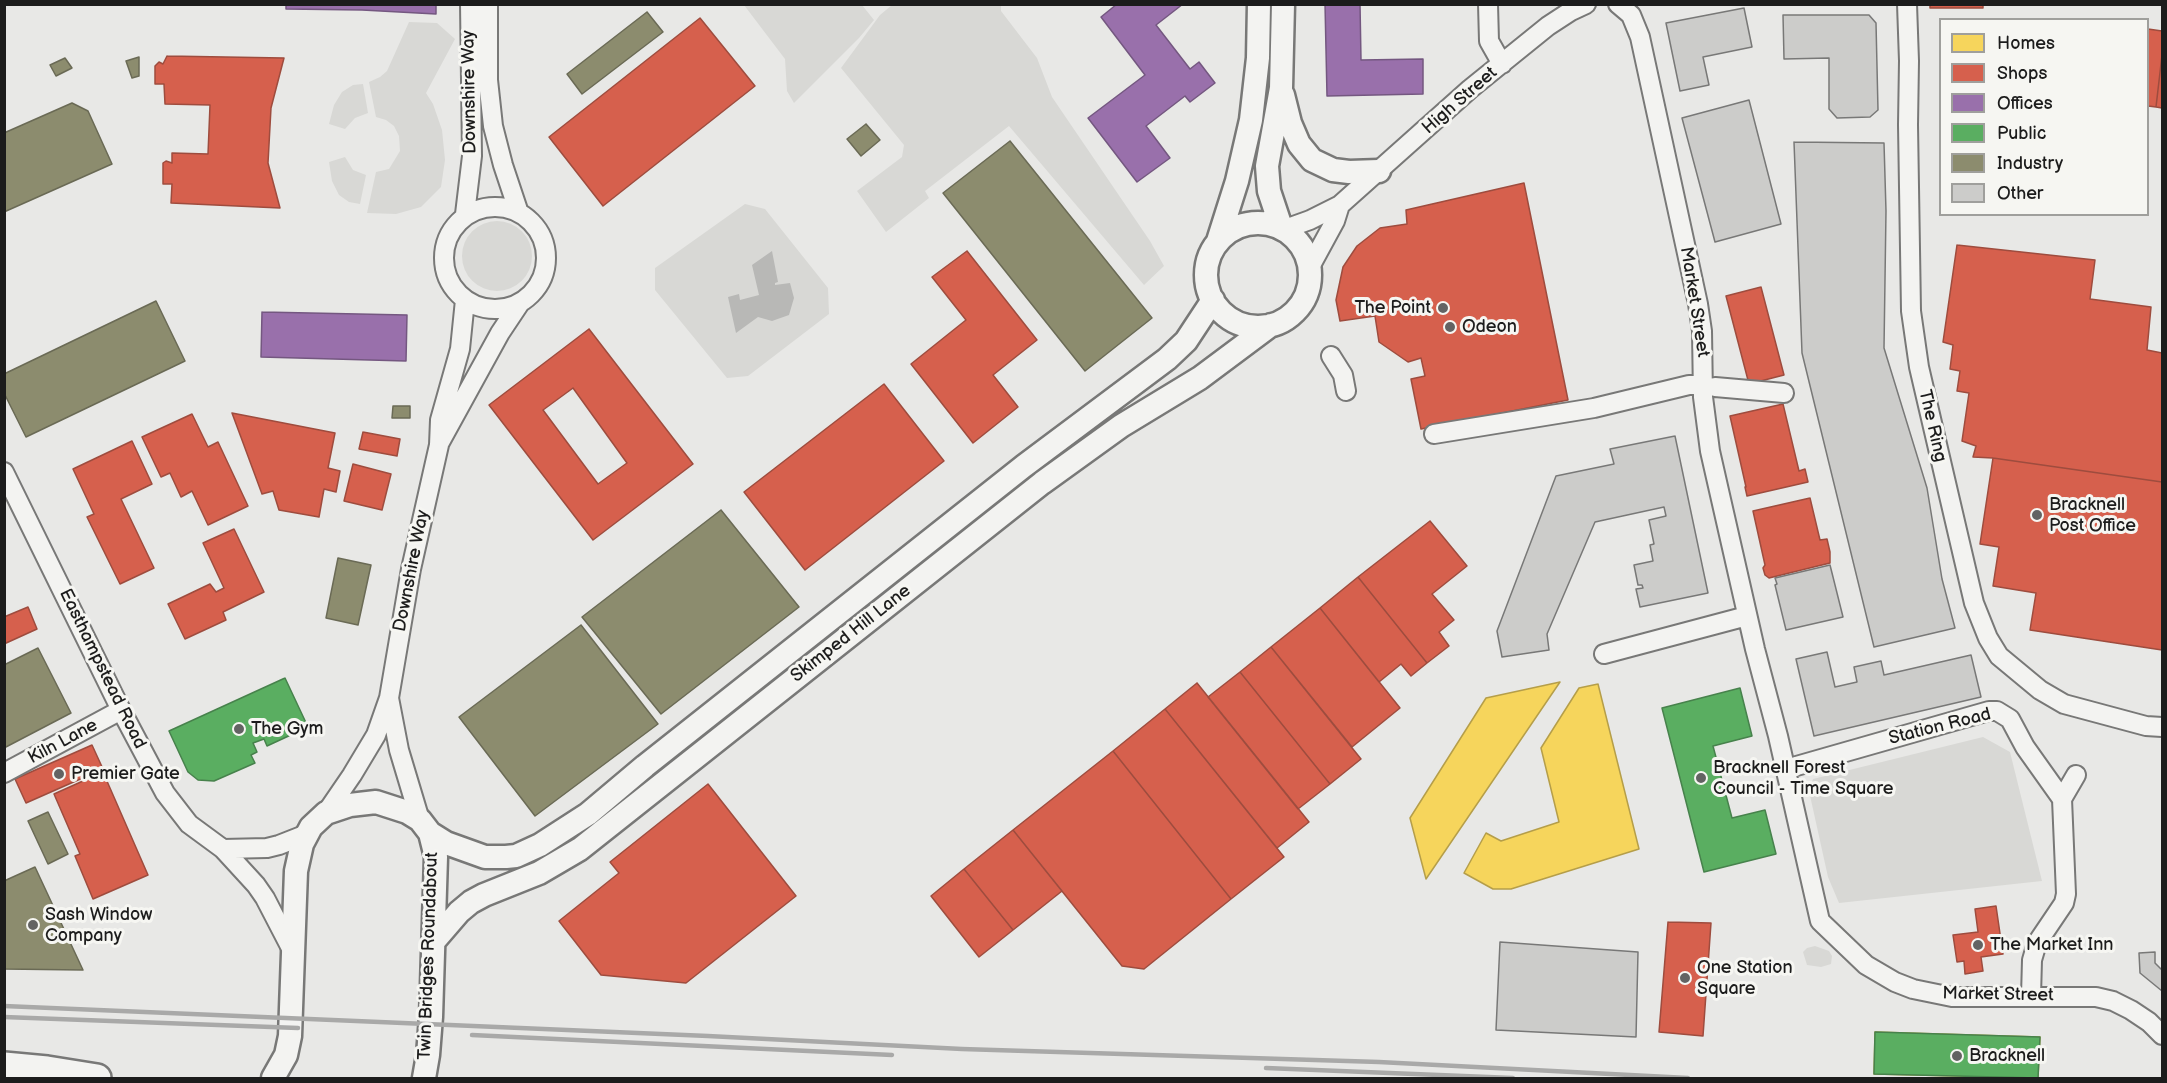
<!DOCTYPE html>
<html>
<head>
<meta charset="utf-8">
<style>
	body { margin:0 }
	#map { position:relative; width:2167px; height:1083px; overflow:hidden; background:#e8e8e6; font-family:"Balsamiq Sans",sans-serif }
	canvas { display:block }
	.frame { position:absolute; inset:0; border:6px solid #1c1c1c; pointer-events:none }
	.legend { position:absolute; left:1939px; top:18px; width:210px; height:198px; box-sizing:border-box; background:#f6f6f2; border:2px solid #9f9f9c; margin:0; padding:8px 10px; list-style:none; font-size:18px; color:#1c1c1c }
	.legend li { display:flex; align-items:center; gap:12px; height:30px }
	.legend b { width:30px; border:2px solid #9f9f9c }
</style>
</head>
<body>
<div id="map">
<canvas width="2167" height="1083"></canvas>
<div class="frame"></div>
<ul class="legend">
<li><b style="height:16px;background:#f6d55c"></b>Homes</li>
<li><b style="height:16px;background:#d6604d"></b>Shops</li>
<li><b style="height:16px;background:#9970ab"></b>Offices</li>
<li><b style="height:16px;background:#5aae61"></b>Public</li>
<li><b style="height:16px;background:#8c8c6e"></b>Industry</li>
<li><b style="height:16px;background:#ccccca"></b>Other</li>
</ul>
</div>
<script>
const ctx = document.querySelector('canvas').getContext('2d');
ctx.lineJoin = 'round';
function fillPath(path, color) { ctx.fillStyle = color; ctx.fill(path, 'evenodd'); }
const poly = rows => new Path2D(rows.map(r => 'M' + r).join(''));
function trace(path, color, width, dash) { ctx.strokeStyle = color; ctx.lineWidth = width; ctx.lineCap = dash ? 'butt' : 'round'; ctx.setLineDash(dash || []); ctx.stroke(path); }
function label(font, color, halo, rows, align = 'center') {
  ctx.font = font + ' "Balsamiq Sans",sans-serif'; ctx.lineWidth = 6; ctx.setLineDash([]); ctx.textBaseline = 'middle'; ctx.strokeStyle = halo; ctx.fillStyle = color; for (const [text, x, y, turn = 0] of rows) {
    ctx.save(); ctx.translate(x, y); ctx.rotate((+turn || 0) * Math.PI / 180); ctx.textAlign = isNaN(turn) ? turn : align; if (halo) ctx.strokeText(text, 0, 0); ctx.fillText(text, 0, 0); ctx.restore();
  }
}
const green = poly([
	[744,5,862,5,874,20,859,38,794,103,787,91,785,59],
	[892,5,1001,5,1001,11,1037,58,1052,97,1150,241,1164,266,1144,285,1009,126,925,191,929,198,886,232,857,191,902,157,904,145,841,68,880,15],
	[409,22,437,23,455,39,426,93,433,104,442,130,445,160,441,187,421,207,396,214,367,213,376,172,389,169,400,151,399,136,394,126,386,120,376,117,369,82,380,77,387,71],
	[363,84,368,113,355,118,345,129,329,124,334,105,342,92,353,85],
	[345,157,353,170,366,175,360,204,349,202,339,195,332,181,329,162],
	[745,204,765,209,828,288,829,314,748,376,727,378,655,290,655,268],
	'462 256a35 35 0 1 1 70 0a35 35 0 1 1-70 0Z',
	[1983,737,2010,752,2042,881,1839,903,1828,877,1809,791,1813,779],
	[1815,946,1829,951,1832,956,1831,964,1821,967,1807,965,1803,952,1807,948]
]);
const water = poly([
	[772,251,778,282,775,283,775,285,790,283,794,298,789,315,772,321,758,317,736,333,728,297,739,294,740,300,759,295,752,265]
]);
const homes = poly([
	[1560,682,1426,879,1410,818,1486,698,1560,682],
	[1598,684,1639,849,1511,889,1493,889,1464,873,1486,833,1501,841,1559,822,1541,748,1579,688,1598,684],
	[1875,1032,2040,1037,2038,1078,1874,1074,1875,1032]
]);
const shops = poly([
	[1930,4,1983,4,1983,8,1930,8,1930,4],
	[700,18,755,86,603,206,549,137,700,18],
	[2148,29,2162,31,2162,55,2156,107,2148,106,2148,29],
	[2162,55,2162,108,2156,107,2162,55],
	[167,56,284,58,271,108,268,163,280,208,171,203,172,184,163,184,163,163,166,161,172,163,172,153,208,154,210,105,165,104,164,84,155,84,155,66,159,62,163,64,167,56],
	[1524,183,1568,400,1421,429,1411,379,1425,376,1421,358,1408,362,1379,342,1375,316,1340,321,1336,300,1343,267,1357,246,1380,228,1407,224,1406,210,1524,183],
	[1957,245,2095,260,2090,299,2151,307,2147,350,2162,353,2162,482,1993,458,1973,457,1976,446,1962,441,1969,393,1957,391,1960,371,1950,369,1953,345,1943,342,1957,245],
	[967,251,1037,340,993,375,1018,407,973,443,911,364,966,320,932,277,967,251],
	[1761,287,1784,375,1749,384,1726,296,1761,287],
	[589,329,693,464,593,540,489,405,589,329],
	[573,388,627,463,598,484,543,410,573,388],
	[884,384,944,461,805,570,744,492,884,384],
	[1783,404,1799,471,1805,469,1808,482,1747,496,1745,487,1746,487,1730,416,1783,404],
	[232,413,335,433,328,468,340,471,336,492,324,489,319,517,279,510,273,491,262,494,232,413],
	[192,414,208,447,218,442,248,506,208,525,192,491,181,497,170,473,161,477,142,437,192,414],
	[363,432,400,439,397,456,359,449,363,432],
	[132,441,152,484,121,499,154,568,120,584,87,517,94,514,73,469,132,441],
	[1993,458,2162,482,2162,650,2030,630,2036,593,1993,586,1999,547,1980,544,1993,458],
	[353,464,391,474,382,510,344,501,353,464],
	[1810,498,1820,540,1827,539,1830,552,1830,563,1769,578,1765,575,1763,568,1765,565,1753,511,1810,498],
	[1430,521,1467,566,1432,594,1454,620,1439,632,1449,646,1427,663,1358,577,1430,521],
	[234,529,264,592,223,612,226,620,185,639,168,604,210,584,216,592,224,588,203,543,234,529],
	[1358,577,1427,663,1411,676,1401,664,1379,682,1320,608,1358,577],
	[28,607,37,629,4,644,4,617,28,607],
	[1320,608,1400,708,1352,747,1271,647,1320,608],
	[1271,647,1361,759,1330,784,1240,672,1271,647],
	[1240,672,1330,784,1298,809,1208,697,1240,672],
	[1197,683,1309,822,1277,848,1165,709,1197,683],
	[1165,709,1284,857,1231,899,1113,751,1165,709],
	[92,745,103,769,26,803,15,779,92,745],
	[1113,751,1231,899,1144,969,1122,966,1013,830,1113,751],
	[103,772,148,875,93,899,75,856,80,854,54,794,103,772],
	[708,784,796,896,686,983,601,975,559,921,619,873,610,862,708,784],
	[1013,830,1062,891,1013,930,964,869,1013,830],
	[964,869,1013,930,979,957,931,896,964,869],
	[1996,906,2003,954,1981,957,1983,971,1965,974,1964,961,1957,962,1953,935,1978,932,1975,909,1996,906],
	[1668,922,1711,923,1703,1036,1659,1032,1668,922]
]);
const offices = poly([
	[286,4,436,4,436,14,362,10,286,9,286,4],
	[1117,4,1183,4,1156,25,1190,69,1199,62,1215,83,1190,102,1185,96,1146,126,1170,158,1137,182,1088,118,1145,75,1101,17,1117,4],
	[1325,4,1360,4,1361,60,1423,59,1423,94,1327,96,1325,4],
	[262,312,407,315,406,361,261,357,262,312]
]);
const public = poly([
	[285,678,308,727,267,746,264,739,253,743,257,752,251,755,255,763,214,781,198,780,188,772,169,731,285,678],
	[1740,688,1752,736,1713,746,1732,818,1765,810,1776,854,1704,872,1662,708,1740,688],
	[1875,1032,2040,1037,2038,1078,1874,1074,1875,1032]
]);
const industry = poly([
	[647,12,663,32,582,94,567,74,647,12],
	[139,57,139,76,132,78,126,61,139,57],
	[65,58,72,68,56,76,50,65,65,58],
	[72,103,88,111,112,164,4,212,4,133,72,103],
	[866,124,880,140,861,156,847,139,866,124],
	[1010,141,1152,318,1085,371,943,193,1010,141],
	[156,301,185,361,26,437,4,393,4,374,156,301],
	[393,406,410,406,410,418,392,418,393,406],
	[721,510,799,607,661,714,582,617,721,510],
	[338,558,371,565,358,625,326,618,338,558],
	[581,625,658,724,535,816,459,717,581,625],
	[38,648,71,713,4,748,4,665,38,648],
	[48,812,68,854,48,864,28,821,48,812],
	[35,867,83,970,4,969,4,881,35,867]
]);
const building = poly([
	[1744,8,1752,47,1703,57,1709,85,1680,91,1666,23,1744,8],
	[1783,15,1869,15,1876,23,1878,110,1870,117,1837,118,1829,109,1829,58,1784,59,1783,15],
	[1749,100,1781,224,1715,242,1682,118,1749,100],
	[1794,142,1884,143,1886,211,1884,348,1927,488,1942,579,1955,628,1874,647,1802,353,1794,142],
	[1675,436,1708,593,1640,607,1636,589,1643,588,1642,585,1638,585,1634,565,1653,561,1650,545,1654,544,1649,520,1666,516,1664,507,1595,522,1547,634,1549,650,1502,657,1497,631,1556,476,1614,464,1610,449,1675,436],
	[1830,565,1843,617,1786,630,1775,585,1777,584,1775,578,1830,565],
	[1827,652,1835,687,1857,682,1854,667,1881,661,1884,675,1971,655,1981,697,1814,736,1796,659,1827,652],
	[1500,942,1638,952,1636,1037,1496,1030,1500,942],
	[2155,952,2155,963,2162,970,2162,991,2140,973,2139,953,2155,952]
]);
const minor = poly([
	[488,4,488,80,493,126,503,165,519,213],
	[1488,4,1489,41,1502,64],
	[1618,4,1631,15,1640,37,1698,304,1702,331,1703,397,1710,451,1755,649,1778,736,1820,921,1866,965,1895,982,1913,989,1952,997,2096,997,2113,1001,2131,1010,2149,1022,2162,1035],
	[1907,4,1909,61,1908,125,1911,311,1919,367,1974,603,1988,638,1999,656,2040,690,2064,704,2146,726,2162,727],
	'444 258a51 51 0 1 1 102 0a51 51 0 1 1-102 0Z',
	[465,214,472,156,470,4],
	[1285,229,1310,220,1340,205,1470,89,1548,26,1571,11,1586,4],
	[1310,267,1335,221,1340,205],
	[1331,356,1343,375,1346,391],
	[1715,387,1784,393],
	[1434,434,1594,408,1689,385,1696,385],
	[439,444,500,333,520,303],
	[4,472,121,710,165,793,189,824,223,849,256,885,265,898,293,952],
	[1604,654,1747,616],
	[389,698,399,750,420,820],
	[1786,769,1989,711,1997,711,2010,719,2025,747,2062,799,2066,894,2064,903,2037,943,2032,960,2031,996],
	[4,773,121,710],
	[2062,799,2076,775],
	[326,813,352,775,376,735,389,698,411,569,439,445,440,420,460,349,465,300],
	[223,849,267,848,279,845,307,834]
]);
const major = poly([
	[1283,95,1290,123,1299,144,1312,160,1333,170,1349,172,1379,171],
	'1206 275a52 52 0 1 1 104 0a52 52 0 1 1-104 0Z',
	[1281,227,1269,191,1267,166,1281,88,1283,4],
	[1218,241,1237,181,1251,120,1258,58,1259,4],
	[430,833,446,843,485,857,506,857,516,856,540,845,588,814,645,766,1024,466,1167,359,1186,341,1213,300],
	[434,941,459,912,471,902,484,895,539,873,580,849,1042,483,1121,426,1200,378,1271,325],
	[273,1078,286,1055,290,1036,296,871,302,844,311,827,326,813,350,805,376,802,407,812,420,820,430,833,436,857,431,1017,428,1055,424,1078]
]);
const highway = poly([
	[4,1066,47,1070,97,1078]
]);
const rail = poly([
	[4,1006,708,1036,962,1049,1379,1062,1688,1078],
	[4,1017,298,1028],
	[472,1035,892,1055],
	[1266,1068,1513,1078]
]);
const markers = [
	[1443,308,6,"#636363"],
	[1450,327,6,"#636363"],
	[2037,515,6,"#636363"],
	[239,729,6,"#636363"],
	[59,774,6,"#636363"],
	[1701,778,6,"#636363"],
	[33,925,6,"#636363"],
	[1978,945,6,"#636363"],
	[1685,978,6,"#636363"],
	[1957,1056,6,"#636363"]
];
const streetNames = [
	["Downshire Way",470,92,-91],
	["High Street",1460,101,-41],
	["Market Street",1694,302,81],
	["The Ring",1932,426,77],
	["Downshire Way",412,571,-79],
	["Skimped Hill Lane",851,634,-38],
	["Easthampstead Road",102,669,64],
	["Station Road",1940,727,-14],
	["Kiln Lane",63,742,-28],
	["Twin Bridges Roundabout",429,956,-88],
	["Market Street",1998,995,1]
];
const poiNames = [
	["The Point",1431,308,"right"],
	["Odeon",1462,327],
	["Bracknell",2049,505],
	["Post Office",2049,526],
	["The Gym",251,729],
	["Bracknell Forest",1713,768],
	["Council - Time Square",1713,789],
	["Premier Gate",71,774],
	["Sash Window",45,915],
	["Company",45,936],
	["The Market Inn",1990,945],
	["One Station",1697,968],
	["Square",1697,989],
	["Bracknell",1969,1056]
];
fillPath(green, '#d8d8d5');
fillPath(water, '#b8b8b6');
fillPath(homes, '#f6d55c');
trace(homes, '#b59e49', 1.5);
fillPath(shops, '#d6604d');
trace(shops, '#9e4c3e', 1.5);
fillPath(offices, '#9970ab');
trace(offices, '#745780', 1.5);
fillPath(public, '#5aae61');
trace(public, '#47824c', 1.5);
fillPath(industry, '#8c8c6e');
trace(industry, '#6a6a55', 1.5);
fillPath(building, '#ccccca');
trace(building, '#787877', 1.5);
trace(minor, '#787877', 22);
trace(major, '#787877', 27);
trace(highway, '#787877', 32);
trace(minor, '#f3f3f1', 18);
trace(major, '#f3f3f1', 22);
trace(highway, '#f3f3f1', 27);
trace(rail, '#a9a9a8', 4.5);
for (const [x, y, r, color] of markers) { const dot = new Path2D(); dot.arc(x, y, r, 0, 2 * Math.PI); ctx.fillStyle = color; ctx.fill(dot); trace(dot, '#f6f6f2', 2); }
label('18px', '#1c1c1c', '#f6f6f2', streetNames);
label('18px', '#1c1c1c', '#f6f6f2', poiNames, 'left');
</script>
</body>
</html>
